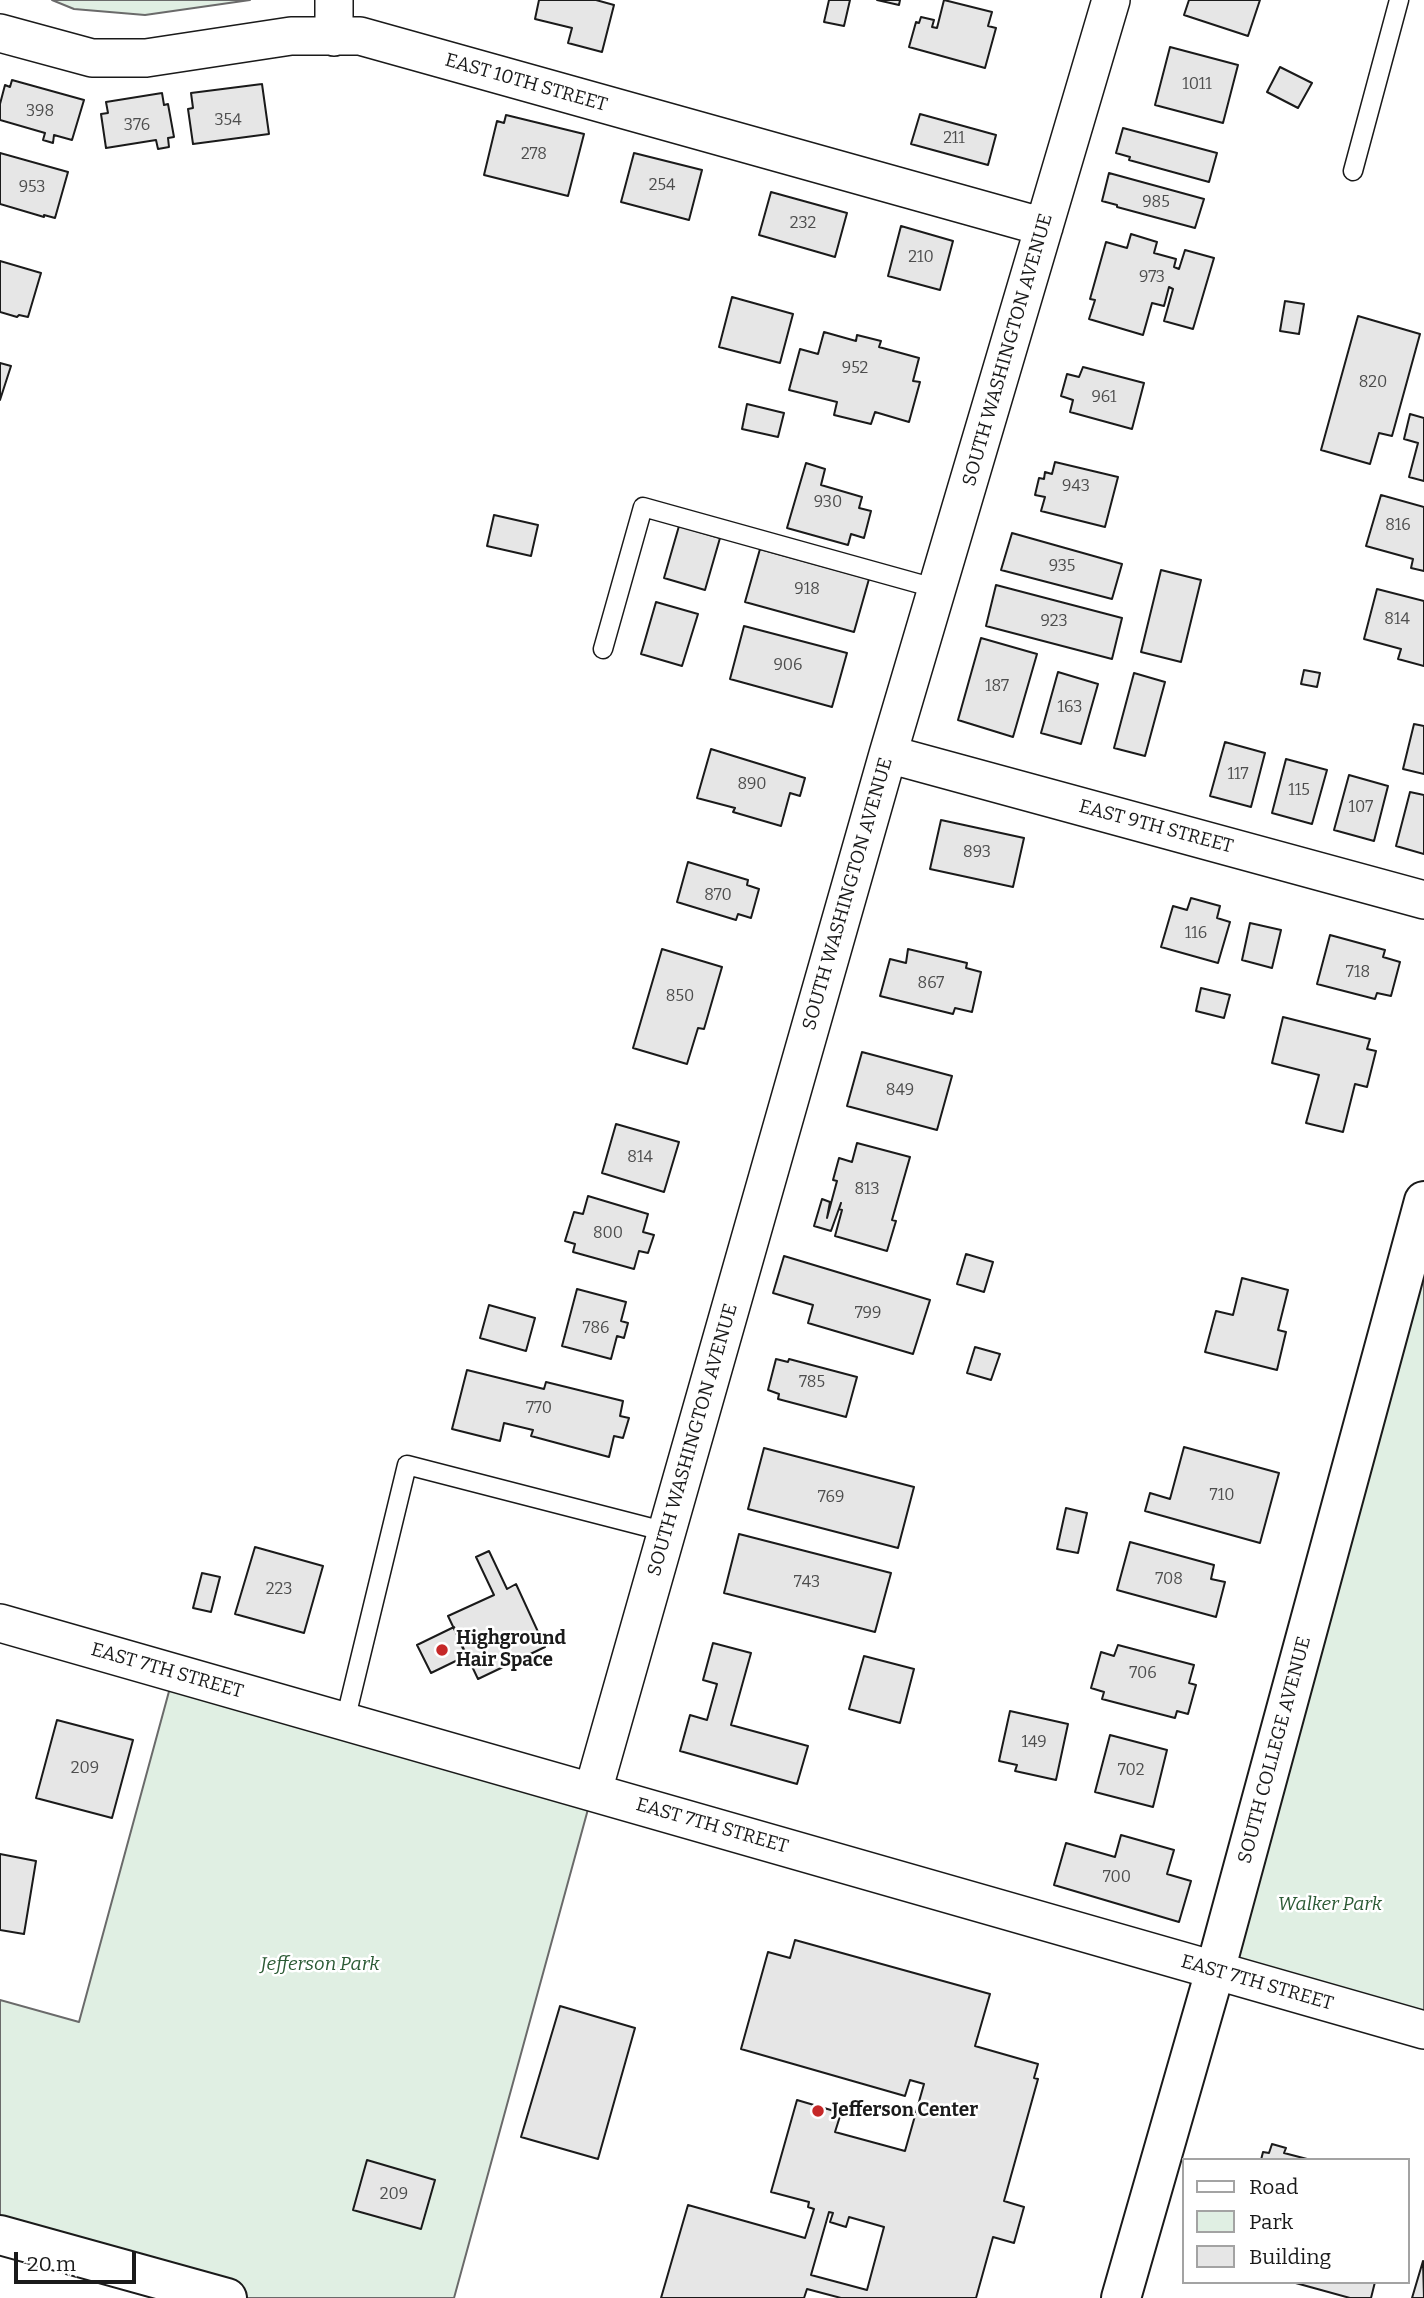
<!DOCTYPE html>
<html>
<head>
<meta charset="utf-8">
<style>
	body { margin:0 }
	#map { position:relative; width:1424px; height:2298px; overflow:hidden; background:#fff; font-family:Bitter,serif }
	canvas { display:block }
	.legend { position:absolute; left:1182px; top:2158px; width:228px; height:126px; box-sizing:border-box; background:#fff; border:2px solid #a3a3a3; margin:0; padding:9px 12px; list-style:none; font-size:21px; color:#1a1a1a }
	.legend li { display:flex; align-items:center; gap:14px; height:35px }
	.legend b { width:35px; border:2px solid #a3a3a3 }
	.scale { position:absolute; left:14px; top:2252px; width:122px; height:32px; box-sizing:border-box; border:4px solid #1a1a1a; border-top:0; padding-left:9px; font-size:21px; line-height:24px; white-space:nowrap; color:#1a1a1a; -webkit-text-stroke:5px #fff; paint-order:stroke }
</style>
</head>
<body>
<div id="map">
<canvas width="1424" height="2298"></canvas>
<ul class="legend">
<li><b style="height:9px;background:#fff"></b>Road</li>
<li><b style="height:19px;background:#e0efe3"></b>Park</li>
<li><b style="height:19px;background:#e6e6e6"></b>Building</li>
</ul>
<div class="scale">20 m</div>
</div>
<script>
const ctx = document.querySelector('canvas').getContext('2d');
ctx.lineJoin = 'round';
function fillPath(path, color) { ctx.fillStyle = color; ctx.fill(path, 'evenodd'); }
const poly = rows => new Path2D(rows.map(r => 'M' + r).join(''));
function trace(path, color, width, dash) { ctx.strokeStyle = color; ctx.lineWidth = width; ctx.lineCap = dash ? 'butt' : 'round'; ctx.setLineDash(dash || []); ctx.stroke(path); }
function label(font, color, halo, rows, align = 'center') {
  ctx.font = font + ' Bitter,serif'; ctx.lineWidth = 5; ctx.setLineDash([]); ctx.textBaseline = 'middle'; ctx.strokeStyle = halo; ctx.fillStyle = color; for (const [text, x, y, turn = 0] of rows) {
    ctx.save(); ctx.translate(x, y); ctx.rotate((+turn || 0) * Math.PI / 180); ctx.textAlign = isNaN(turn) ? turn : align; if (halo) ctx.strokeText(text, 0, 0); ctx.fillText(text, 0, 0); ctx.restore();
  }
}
const green = poly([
	[52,0,250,0,145,15,74,9,52,0],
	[1424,1201,1424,2030,1215,1971,1424,1201],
	[174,1673,593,1791,454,2298,227,2298,0,2235,0,2000,79,2022,174,1673]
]);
const building = poly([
	[539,0,596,0,614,5,602,52,568,43,572,28,535,19,539,0],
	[829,0,850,0,844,26,824,22,829,0],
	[877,0,900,0,899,5,877,0],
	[944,0,992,12,988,26,996,28,985,68,909,47,916,22,919,23,921,17,934,20,932,27,937,28,944,0],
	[1189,0,1260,0,1248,36,1184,15,1189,0],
	[1170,47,1238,65,1223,123,1155,105,1170,47],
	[1280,67,1312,83,1298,108,1267,92,1280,67],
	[12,80,84,100,72,140,54,135,53,143,43,140,45,133,0,120,0,104,5,85,10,87,12,80],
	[262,84,269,134,193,144,188,109,193,108,191,93,262,84],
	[162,93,164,105,168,104,174,137,168,138,169,147,158,149,156,140,106,148,101,114,108,113,106,102,162,93],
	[920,114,996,135,988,165,911,144,920,114],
	[506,115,584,134,568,196,484,175,497,121,504,123,506,115],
	[1123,128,1217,153,1209,182,1129,160,1130,157,1116,153,1123,128],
	[0,153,68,172,55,218,44,215,44,217,0,204,0,153],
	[634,153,702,170,689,220,621,202,634,153],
	[1109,173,1204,199,1195,228,1117,207,1117,205,1102,201,1109,173],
	[771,192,847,213,835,257,759,235,771,192],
	[901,226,953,241,940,290,888,276,901,226],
	[1131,234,1157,242,1154,253,1176,259,1174,267,1179,269,1185,250,1214,258,1193,329,1164,321,1173,289,1169,287,1164,306,1152,303,1143,335,1089,319,1095,300,1090,299,1106,242,1127,248,1131,234],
	[0,261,41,273,28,317,19,315,17,317,0,312,0,261],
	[732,297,793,314,780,363,719,347,732,297],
	[1285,301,1304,304,1299,334,1280,331,1285,301],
	[1358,316,1420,334,1392,436,1379,433,1370,464,1321,450,1358,316],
	[824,332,856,341,857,335,881,341,879,347,919,358,913,381,920,382,909,422,875,412,871,424,834,415,837,402,789,390,800,349,818,354,824,332],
	[0,363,11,366,0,400,0,363],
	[1083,367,1144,383,1132,429,1070,412,1073,400,1061,396,1067,374,1079,377,1083,367],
	[747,404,784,413,778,437,742,429,747,404],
	[1410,414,1424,418,1424,481,1409,477,1418,443,1404,439,1410,414],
	[1055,462,1118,477,1105,527,1041,511,1045,497,1035,495,1039,478,1044,479,1045,472,1052,474,1055,462],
	[806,463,825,469,821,485,862,497,859,508,871,511,864,538,851,534,848,545,787,528,806,463],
	[1381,495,1424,507,1424,571,1411,568,1413,559,1366,546,1381,495],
	[494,515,538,525,531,556,487,546,494,515],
	[679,526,720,538,705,590,664,578,679,526],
	[1012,533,1122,564,1112,599,1001,570,1012,533],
	[760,549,869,579,854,632,745,602,760,549],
	[1161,570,1201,580,1181,662,1141,652,1161,570],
	[996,585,1122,618,1112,659,986,626,996,585],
	[1377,589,1424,601,1424,666,1398,659,1401,649,1364,639,1377,589],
	[656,602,698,614,682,666,641,654,656,602],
	[744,626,847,653,832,707,730,679,744,626],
	[981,638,1037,654,1013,737,958,720,981,638],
	[1304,670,1320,673,1317,687,1301,684,1304,670],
	[1058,672,1098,684,1081,744,1041,733,1058,672],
	[1134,673,1165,682,1145,756,1114,748,1134,673],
	[1414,724,1424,726,1424,774,1403,769,1414,724],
	[1225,742,1265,753,1251,807,1210,796,1225,742],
	[711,749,805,778,800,796,790,793,781,826,733,812,735,808,697,798,711,749],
	[1286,759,1327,770,1312,824,1272,813,1286,759],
	[1349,775,1388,786,1374,841,1334,830,1349,775],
	[1410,792,1424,795,1424,854,1396,846,1410,792],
	[941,820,1024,838,1013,887,930,869,941,820],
	[688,862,748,880,747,885,759,889,751,918,738,914,736,920,677,902,688,862],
	[1191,898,1220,906,1217,918,1230,922,1218,963,1161,947,1173,906,1187,910,1191,898],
	[1250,923,1281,930,1272,968,1242,960,1250,923],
	[1330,935,1385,950,1383,957,1400,962,1391,996,1377,993,1375,999,1317,984,1330,935],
	[662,949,722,967,704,1029,698,1028,687,1064,633,1048,662,949],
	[908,949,967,963,966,968,981,972,972,1012,955,1008,953,1014,880,996,890,959,906,963,908,949],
	[1201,988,1230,995,1224,1018,1196,1011,1201,988],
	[1283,1017,1370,1039,1367,1049,1376,1051,1367,1087,1355,1084,1343,1132,1306,1123,1319,1075,1272,1063,1283,1017],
	[862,1052,952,1076,937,1130,847,1106,862,1052],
	[616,1124,679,1142,664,1192,602,1173,616,1124],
	[857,1143,910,1157,892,1220,896,1221,887,1251,835,1236,842,1210,839,1209,841,1203,831,1231,814,1226,822,1199,830,1202,827,1218,837,1181,833,1180,839,1158,852,1162,857,1143],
	[588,1196,648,1214,643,1232,654,1235,648,1253,639,1251,634,1269,573,1252,575,1244,565,1241,574,1212,583,1214,588,1196],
	[966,1254,993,1262,984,1292,957,1284,966,1254],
	[784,1256,930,1300,913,1354,808,1323,813,1305,773,1293,784,1256],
	[1242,1278,1288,1290,1278,1330,1286,1332,1277,1370,1205,1352,1216,1311,1233,1315,1242,1278],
	[577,1289,626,1302,621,1321,628,1323,624,1338,617,1336,611,1359,562,1346,577,1289],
	[489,1305,535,1318,526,1351,480,1338,489,1305],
	[975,1347,1000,1354,991,1380,967,1373,975,1347],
	[776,1359,788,1362,789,1359,857,1377,846,1417,778,1399,779,1394,768,1390,776,1359],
	[467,1370,544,1389,546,1382,623,1401,620,1416,629,1418,623,1438,614,1436,609,1457,531,1436,533,1430,504,1423,500,1441,452,1429,467,1370],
	[1184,1447,1279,1473,1260,1543,1145,1511,1150,1493,1170,1499,1184,1447],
	[764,1448,914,1487,898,1548,748,1509,764,1448],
	[1066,1508,1087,1513,1078,1553,1057,1549,1066,1508],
	[739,1534,891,1573,875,1632,724,1593,739,1534],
	[1130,1542,1214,1565,1211,1579,1225,1582,1216,1617,1117,1590,1130,1542],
	[255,1547,323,1566,304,1633,235,1614,255,1547],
	[489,1551,507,1589,516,1584,545,1647,478,1679,448,1616,494,1595,476,1557,489,1551],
	[202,1573,220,1577,211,1612,193,1608,202,1573],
	[454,1627,466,1656,431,1673,417,1645,454,1627],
	[713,1643,751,1653,731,1725,808,1746,797,1784,680,1751,690,1715,707,1720,717,1684,703,1680,713,1643],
	[1118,1645,1194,1665,1189,1683,1196,1685,1188,1714,1177,1711,1175,1718,1102,1699,1104,1692,1091,1688,1101,1652,1114,1656,1118,1645],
	[864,1656,914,1669,900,1723,849,1709,864,1656],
	[1010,1711,1068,1724,1056,1780,1015,1771,1017,1765,999,1761,1010,1711],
	[57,1720,133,1740,112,1818,36,1798,57,1720],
	[1110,1735,1167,1750,1153,1807,1095,1792,1110,1735],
	[1121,1835,1174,1850,1167,1874,1191,1881,1179,1922,1054,1885,1066,1843,1115,1857,1121,1835],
	[0,1854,36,1861,24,1934,0,1930,0,1854],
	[795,1940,990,1994,975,2046,1038,2064,1034,2078,1038,2079,1004,2201,1024,2207,1014,2243,993,2237,976,2298,841,2298,807,2289,804,2298,661,2298,688,2205,805,2238,814,2209,808,2207,809,2202,771,2192,797,2100,841,2113,835,2132,905,2151,924,2084,910,2080,905,2096,741,2049,768,1952,790,1958,795,1940],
	[829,2212,833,2213,830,2222,846,2227,849,2217,884,2227,867,2290,811,2275,829,2212],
	[560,2006,635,2028,598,2159,521,2137,560,2006],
	[1272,2144,1286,2148,1284,2153,1311,2160,1261,2160,1263,2152,1269,2153,1272,2144],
	[367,2160,435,2180,421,2229,353,2210,367,2160],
	[1423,2261,1424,2298,1412,2298,1423,2261],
	[1292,2282,1375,2282,1371,2298,1350,2298,1292,2282]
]);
const service = poly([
	[1353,171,1399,0],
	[603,649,643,507,938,589],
	[345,1721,407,1465,667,1532]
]);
const minor = poly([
	[0,33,92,58,146,58,291,36,360,36,1044,227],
	[334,37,334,0],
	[888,754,1424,900],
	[0,1623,1424,2030],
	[593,1791,888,754,1111,0]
]);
const tertiary = poly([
	[1121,2298,1215,1971,1424,1201]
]);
const secondary = poly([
	[0,2235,227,2298]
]);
const markers = [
	[442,1650,7,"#c62828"],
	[818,2111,7,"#c62828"]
];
const numberNames = [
	["1011",1197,85],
	["398",40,112],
	["354",228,121],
	["376",137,126],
	["211",954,139],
	["278",534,155],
	["254",662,186],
	["953",32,188],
	["985",1156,203],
	["232",803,224],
	["210",921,258],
	["973",1152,278],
	["952",855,369],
	["820",1373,383],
	["961",1104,398],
	["943",1076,487],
	["930",828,503],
	["816",1398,526],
	["935",1062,567],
	["918",807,590],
	["814",1397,620],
	["923",1054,622],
	["906",788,666],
	["187",997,687],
	["163",1070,708],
	["117",1238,775],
	["890",752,785],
	["115",1299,791],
	["107",1361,808],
	["893",977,853],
	["870",718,896],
	["116",1196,934],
	["718",1358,973],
	["867",931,984],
	["850",680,997],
	["849",900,1091],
	["814",640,1158],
	["813",867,1190],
	["800",608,1234],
	["799",868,1314],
	["786",596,1329],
	["785",812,1383],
	["770",539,1409],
	["710",1222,1496],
	["769",831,1498],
	["708",1169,1580],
	["743",807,1583],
	["223",279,1590],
	["706",1143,1674],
	["149",1034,1743],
	["209",85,1769],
	["702",1131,1771],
	["700",1117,1878],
	["209",394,2195]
];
const streetNames = [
	["EAST 10TH STREET",526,83,16],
	["SOUTH WASHINGTON AVENUE",1008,350,-74],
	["EAST 9TH STREET",1156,827,15],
	["SOUTH WASHINGTON AVENUE",848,894,-74],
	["SOUTH WASHINGTON AVENUE",693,1440,-74],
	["EAST 7TH STREET",167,1671,16],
	["SOUTH COLLEGE AVENUE",1275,1750,-75],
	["EAST 7TH STREET",712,1826,16],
	["EAST 7TH STREET",1257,1983,16]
];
const poiNames = [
	["Highground",456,1639],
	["Hair Space",456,1661],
	["Jefferson Center",832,2111]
];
const parkNames = [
	["Walker Park",1330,1905],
	["Jefferson Park",320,1965]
];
fillPath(green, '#e0efe3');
trace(green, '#6a6a6a', 2);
fillPath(building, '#e6e6e6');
trace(building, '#1a1a1a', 2);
trace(service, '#1a1a1a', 21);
trace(minor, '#1a1a1a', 40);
trace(tertiary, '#1a1a1a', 42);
trace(secondary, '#1a1a1a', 42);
trace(service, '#fff', 18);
trace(minor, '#fff', 37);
trace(tertiary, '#fff', 38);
trace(secondary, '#fff', 38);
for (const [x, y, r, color] of markers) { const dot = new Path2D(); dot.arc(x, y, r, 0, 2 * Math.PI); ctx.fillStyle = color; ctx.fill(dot); trace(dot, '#fff', 2.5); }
label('16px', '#4d4d4d', null, numberNames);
label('19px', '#1a1a1a', '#fff', streetNames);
label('bold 19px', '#1a1a1a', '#fff', poiNames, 'left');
label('italic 19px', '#2b5a34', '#fff', parkNames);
</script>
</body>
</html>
